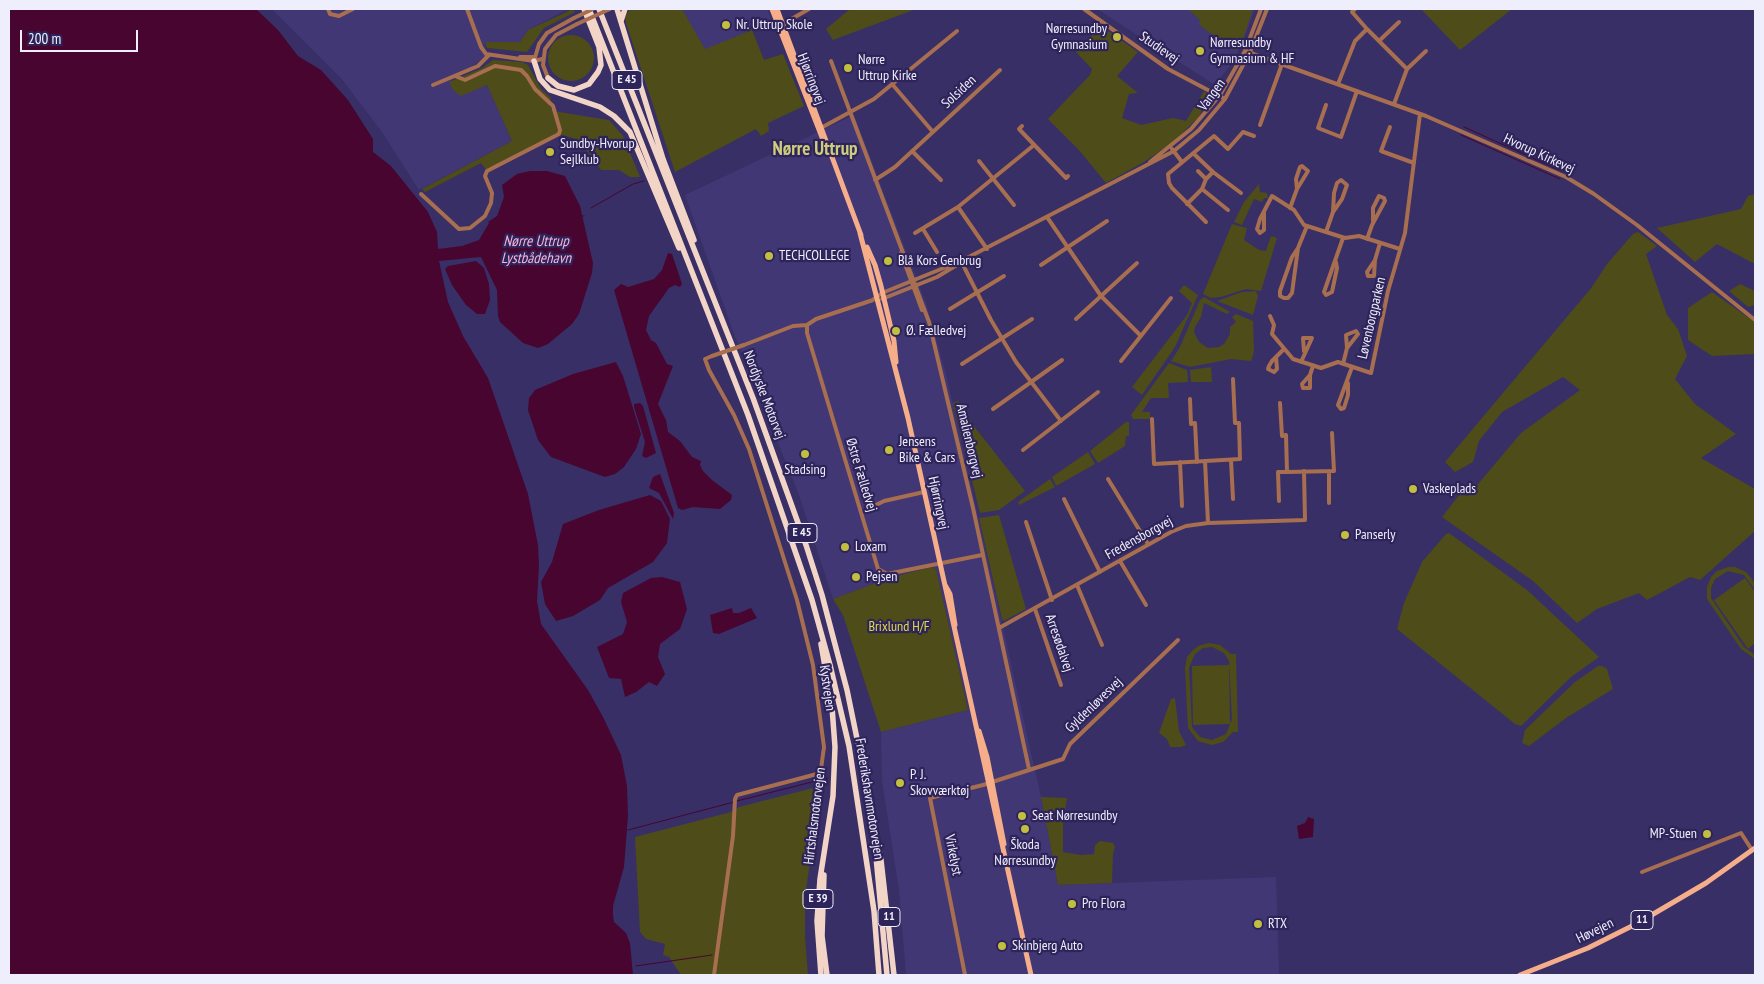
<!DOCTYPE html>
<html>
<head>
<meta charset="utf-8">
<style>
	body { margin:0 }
	#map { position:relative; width:1764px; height:984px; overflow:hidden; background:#382f66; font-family:"PT Sans Narrow",sans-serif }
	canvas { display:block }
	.frame { position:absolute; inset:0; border:10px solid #efeefc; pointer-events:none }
	.scale { position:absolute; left:20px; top:30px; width:118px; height:22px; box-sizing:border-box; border:2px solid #efeefc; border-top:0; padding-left:6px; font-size:15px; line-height:18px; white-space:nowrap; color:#efeefc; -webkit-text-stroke:4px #2e245a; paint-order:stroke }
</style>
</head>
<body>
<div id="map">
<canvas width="1764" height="984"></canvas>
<div class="frame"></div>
<div class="scale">200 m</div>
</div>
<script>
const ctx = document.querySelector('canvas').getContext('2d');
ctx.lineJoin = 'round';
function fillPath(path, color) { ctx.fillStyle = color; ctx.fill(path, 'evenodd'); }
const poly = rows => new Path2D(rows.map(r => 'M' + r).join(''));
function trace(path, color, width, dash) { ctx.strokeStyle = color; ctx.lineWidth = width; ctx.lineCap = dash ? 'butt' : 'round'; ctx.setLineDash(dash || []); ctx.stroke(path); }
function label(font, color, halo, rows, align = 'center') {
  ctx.font = font + ' "PT Sans Narrow",sans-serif'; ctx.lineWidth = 4.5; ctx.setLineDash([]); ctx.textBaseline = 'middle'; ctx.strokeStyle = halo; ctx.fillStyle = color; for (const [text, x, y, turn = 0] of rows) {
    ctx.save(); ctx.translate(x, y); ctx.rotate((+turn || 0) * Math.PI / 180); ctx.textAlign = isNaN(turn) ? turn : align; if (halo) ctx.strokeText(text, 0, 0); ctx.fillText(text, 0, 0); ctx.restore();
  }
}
const built = poly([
	[272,9,568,9,528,30,520,42,485,42,485,57,450,82,453,90,487,85,512,141,419,190,382,132,341,78],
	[682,9,767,9,771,19,752,30,705,50],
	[1097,9,1255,9,1244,39,1232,63,1215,85],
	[854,115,926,303,946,374,1041,797,1058,885,1276,877,1279,975,906,975,899,890,882,781,881,732,968,710,936,569,931,567,886,579,833,599,799,495,734,334,685,195]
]);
const green = poly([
	[573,9,575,12,544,28,527,52,487,48,485,42,520,42,528,30],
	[630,9,682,9,705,49,752,30,764,60,783,54,804,106,768,123,769,131,761,136,756,129,675,172,626,23,625,17],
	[850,9,916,9,833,40,826,29],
	[1188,9,1253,9,1243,39,1236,51,1202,27,1199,23,1200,20],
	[1421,9,1512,9,1460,50],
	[1101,26,1138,52,1117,76,1138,93,1129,94,1122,118,1141,125,1173,118,1186,121,1204,91,1209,95,1199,117,1172,143,1144,162,1106,183,1078,149,1048,119,1090,75,1092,69,1076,52],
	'548 58a23 23 0 1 1 46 0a23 23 0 1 1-46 0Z',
	[493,60,522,62,528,65,541,89,551,98,549,105,553,111,609,120,623,136,640,177,630,177,619,170,601,170,590,154,573,138,558,134,486,170,481,163,425,192,422,189,512,141,487,85,461,96,453,90,449,82,482,68],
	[1259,184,1260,192,1267,193,1268,198,1264,198,1262,202,1254,199,1242,225,1234,222,1244,202],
	[1755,194,1755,264,1717,244,1695,262,1657,228,1741,209,1748,196],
	[1232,224,1247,228,1244,240,1259,250,1266,251,1271,236,1277,238,1261,291,1246,289,1221,297,1211,298,1203,294],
	[1638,232,1657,246,1646,254,1667,315,1678,329,1687,356,1675,379,1695,404,1736,434,1701,458,1755,489,1755,531,1700,580,1690,577,1647,600,1639,593,1597,609,1577,623,1533,581,1442,517,1460,494,1468,496,1521,433,1580,390,1563,377,1502,412,1479,441,1473,462,1455,472,1445,462,1592,287,1607,264,1633,234],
	[1740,284,1755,291,1755,305,1748,307,1729,291],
	[1184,285,1198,295,1175,347,1142,395,1132,387,1187,315,1192,303,1179,291],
	[1256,291,1258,296,1253,315,1217,301,1242,292],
	[1712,292,1755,322,1755,354,1712,356,1688,340,1688,308],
	[1204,297,1230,312,1227,314,1204,303,1201,317,1195,327,1194,332,1199,342,1208,348,1219,347,1224,344,1230,334,1230,327,1236,322,1232,317,1236,314,1253,321,1254,352,1251,361,1231,359,1190,367,1171,361,1180,347,1200,300],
	[1169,363,1187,370,1188,382,1168,383,1169,398,1151,398,1142,412,1150,412,1150,419,1133,419,1131,415],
	[1211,367,1212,382,1191,382,1190,370],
	[958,401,973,425,1025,491,999,510,980,513,953,403],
	[1126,422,1129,422,1129,436,1126,436,1125,446,1098,463,1090,451],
	[1088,452,1095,464,1056,486,1052,477],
	[1050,479,1055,487,1019,505,1018,502],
	[999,515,1026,609,1004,621,1002,619,979,518],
	[1449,533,1527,590,1599,657,1571,677,1521,726,1515,724,1397,629,1404,603,1422,562,1446,534],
	[931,567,936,569,968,710,881,732,843,615,833,599,886,579],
	[1728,567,1735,567,1746,572,1755,583,1755,590,1744,575,1728,571,1715,579,1711,588,1711,598,1744,647,1755,655,1755,659,1741,649,1707,599,1707,587,1711,577,1717,571],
	[1745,578,1755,592,1755,643,1748,649,1714,600],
	[1209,643,1220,645,1231,654,1236,654,1238,732,1233,732,1223,742,1212,745,1198,741,1188,728,1185,668,1187,657,1192,651,1198,646],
	[1212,647,1224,653,1229,661,1232,719,1226,734,1212,740,1200,737,1192,727,1189,668,1195,654,1203,648],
	[1229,665,1230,724,1193,725,1192,666],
	[1598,666,1602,666,1607,669,1613,689,1566,718,1529,746,1522,743,1525,730,1575,682],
	[1175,698,1179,731,1186,745,1181,747,1170,747,1167,739,1159,733,1171,699],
	[821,786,805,897,805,937,808,975,681,975,669,957,663,955,665,944,646,939,640,932,635,837,731,812,739,807],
	[1041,797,1067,798,1063,824,1063,852,1081,855,1094,854,1095,845,1100,841,1113,843,1115,847,1113,854,1112,883,1058,885]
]);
const water = poly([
	[9,9,256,9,278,30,298,56,321,70,348,100,373,139,373,152,391,166,428,212,437,232,438,249,462,246,479,240,489,223,488,222,497,216,504,197,502,185,517,174,530,171,547,171,565,176,580,206,593,263,592,273,579,314,572,324,548,344,538,348,523,343,500,322,498,316,497,290,481,257,439,261,448,302,463,336,488,378,528,494,538,545,539,566,537,601,541,624,588,690,603,717,621,755,627,786,628,816,624,867,613,906,613,915,614,922,626,933,630,943,633,975,9,975],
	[668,253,672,254,682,284,680,287,675,285,669,288,649,316,646,330,651,340,656,343,667,364,673,366,658,404,666,420,668,432,680,441,692,457,701,461,700,465,703,471,712,480,732,495,731,500,720,509,693,507,682,510,678,508,614,290,621,284,628,287,654,279,662,270],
	[476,261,484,268,489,284,490,300,485,314,477,314,466,305,452,285,445,269,448,266],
	[616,362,623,376,641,434,636,449,624,467,615,474,605,477,551,457,538,440,528,410,529,398,535,390,573,374],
	[640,403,643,406,656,453,646,458,642,456,645,442,634,407,634,404],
	[660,474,674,513,673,519,659,493,649,488,653,477],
	[650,495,661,501,670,519,667,543,653,562,608,588,600,600,573,616,556,621,545,604,541,582,552,562,563,524,599,510],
	[662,577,680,582,687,609,680,629,660,644,658,657,665,674,657,686,649,682,636,692,625,697,621,679,609,678,597,647,623,634,627,622,621,602,623,593,651,578],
	[732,608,733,613,739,613,751,608,757,618,719,634,713,633,710,615],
	[1308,817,1314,819,1313,837,1299,839,1297,826,1305,823]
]);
const stream = poly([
	[1464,127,1559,170],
	[1461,135,1560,179],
	[591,208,633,184,644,181],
	[582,216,584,216],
	[824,779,828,778],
	[737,801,816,781],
	[628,830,734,802],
	[636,966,712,955]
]);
const minor = poly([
	[328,9,330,14,339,16,353,9],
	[467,9,481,47,486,54,534,61,542,59],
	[1084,9,1168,69,1225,99],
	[781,25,809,9],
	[1367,29,1407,69],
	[1379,41,1399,22],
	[1245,51,1426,116,1566,177,1594,194,1637,225,1755,320],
	[520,57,535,57],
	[534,61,539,44,547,33,574,18],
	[831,61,929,322,973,508,1029,769],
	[548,78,543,65,545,49,556,35,577,24],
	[892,84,933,132],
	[1338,84,1355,41,1367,29,1352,12,1355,9],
	[433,85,478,66,489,55],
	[1394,104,1407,69,1426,51],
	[1326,105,1318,128,1341,137,1357,91],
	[1260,125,1282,64],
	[1022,126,1019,129,1066,178,1068,176],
	[1390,127,1381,151,1414,163],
	[819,129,874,99,957,31],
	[1172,149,1182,162],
	[912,151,941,180],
	[1194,154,1213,172],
	[979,161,1014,205],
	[1150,162,1191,129,1220,95,1245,51,1261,9],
	[1198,171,1206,179],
	[875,180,895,167,1000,70],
	[1202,189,1206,179,1213,172,1241,193],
	[421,194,459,229,470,228,485,216,491,203,492,193,485,176,487,171,559,134,560,130,553,106,535,89,527,76,521,70,495,66,465,80,455,76],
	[1187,204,1202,189,1228,210],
	[958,207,987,249],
	[1290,208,1297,189,1308,171,1302,166,1300,167,1296,179,1297,189],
	[1264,213,1264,230,1260,233,1257,229,1260,219,1272,196,1294,210,1304,225,1345,238,1359,236,1400,249],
	[1047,217,1101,296,1141,336],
	[1206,222,1172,188,1169,183,1168,174,1214,136,1228,149,1243,132,1254,136],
	[923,229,937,252],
	[1326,232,1333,212,1342,199,1347,185,1341,180,1337,183,1334,193,1333,212],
	[915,233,958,207,1034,145],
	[1367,239,1372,225,1385,201,1384,198,1379,196,1373,208,1373,221],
	[1298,248,1292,257,1280,291,1280,296,1284,298,1288,298,1292,293,1298,248,1307,226],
	[901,253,922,310],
	[1375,260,1374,276,1368,276,1367,272,1375,260,1380,243],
	[961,261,991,320,1016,362,1061,421],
	[1336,262,1337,268,1332,292,1326,295,1324,292,1343,238],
	[1041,265,1107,221],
	[882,299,937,277,957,265],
	[871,301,882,293,961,261,1174,151,1199,130,1225,99,1250,52,1267,9],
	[950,309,1004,276],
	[1270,316,1274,325,1272,334,1293,359,1321,368,1338,362,1371,373,1388,291,1405,233,1420,114],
	[1076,319,1137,263],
	[807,325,807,333,878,569,887,574,982,555],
	[744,345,793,326,807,325,816,319,873,300],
	[712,356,705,359,709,370,734,415,749,449,797,600,813,665,824,747,821,769,817,774,737,795,735,799,733,836,714,975],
	[1276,357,1277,369,1274,372,1268,369,1269,366,1272,361,1283,350],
	[1121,361,1171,298],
	[1301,362,1312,338,1303,338,1304,351],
	[962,364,1032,319],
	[1343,364,1347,348,1346,335,1356,331,1358,334,1347,348],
	[1310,375,1310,388,1303,388,1302,384,1310,375,1313,366],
	[1348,383,1348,395,1344,408,1341,409,1338,405,1352,367],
	[1190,399,1191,424,1195,423,1197,462],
	[1280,403,1282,436,1286,435,1287,472,1334,471,1332,433],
	[993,409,1062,360],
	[1152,419,1154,464,1240,459,1239,423,1235,423,1233,379],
	[1023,450,1098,392],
	[1231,460,1233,499],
	[1205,461,1208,523],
	[1180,462,1182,506],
	[1329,471,1329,503],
	[1108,479,1148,544],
	[1064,499,1100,572],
	[1279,501,1278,472,1287,472],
	[868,509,884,501,924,492],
	[1026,522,1052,600],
	[1120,561,1146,605],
	[1077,585,1102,645],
	[1035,609,1061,685],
	[999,628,1171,532,1186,526,1208,523,1305,520,1304,471],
	[1642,872,1741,833,1752,850],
	[965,975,930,798,983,785,1063,759,1070,744,1178,640]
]);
const major = poly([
	[772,9,827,150],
	[777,9,861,235],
	[860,233,908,418,1031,975],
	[867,247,875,265,881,286,894,341,896,362],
	[945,585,950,594,955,625],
	[979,731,987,757,1004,844],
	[1520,975,1588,948,1638,923,1706,883,1755,848]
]);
const highway = poly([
	[589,9,748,415,812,600,830,665,849,746,874,911,879,975],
	[599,9,753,398,806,545,822,595,847,690,870,802,881,860,894,975],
	[617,9,663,159,694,240],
	[621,21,625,9],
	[534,61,540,79,550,90,600,107,614,116,630,132,679,248],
	[548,78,558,86,574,90,589,84,598,72,601,65,599,47,584,9],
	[875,846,887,975],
	[824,875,822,936,827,975],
	[821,975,817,921,820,879,833,796,835,747,832,707,821,644]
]);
const minorBridge = poly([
	[574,18,593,9],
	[577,24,610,9],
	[712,356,744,345]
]);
const markers = [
	[726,25,5,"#c1be40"],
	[1117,37,5,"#c1be40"],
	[1200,51,5,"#c1be40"],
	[848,68,5,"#c1be40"],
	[550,152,5,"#c1be40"],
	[769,256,5,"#c1be40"],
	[888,261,5,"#c1be40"],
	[896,331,5,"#c1be40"],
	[889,450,5,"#c1be40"],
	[805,454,5,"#c1be40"],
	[1413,489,5,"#c1be40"],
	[1345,535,5,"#c1be40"],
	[845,547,5,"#c1be40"],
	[856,577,5,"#c1be40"],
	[900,783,5,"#c1be40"],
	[1022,816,5,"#c1be40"],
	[1025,829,5,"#c1be40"],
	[1707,834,5,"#c1be40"],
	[1072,904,5,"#c1be40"],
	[1258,924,5,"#c1be40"],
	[1002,946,5,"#c1be40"]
];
const shields = [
	[627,80,30],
	[802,533,30],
	[818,899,30],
	[889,917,22],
	[1642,920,22]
];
const shieldNames = [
	["E 45",627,80],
	["E 45",802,533],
	["E 39",818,899],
	["11",889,917],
	["11",1642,920]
];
const poiNames = [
	["Nr. Uttrup Skole",736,25],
	["Nørresundby",1107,29,"right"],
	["Gymnasium",1107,45,"right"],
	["Nørresundby",1210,43],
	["Gymnasium & HF",1210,59],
	["Nørre",858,60],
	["Uttrup Kirke",858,76],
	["Sundby-Hvorup",560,144],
	["Sejlklub",560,160],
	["TECHCOLLEGE",779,256],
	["Blå Kors Genbrug",898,261],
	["Ø. Fælledvej",906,331],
	["Jensens",899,442],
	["Bike & Cars",899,458],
	["Stadsing",805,470,"center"],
	["Vaskeplads",1423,489],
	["Panserly",1355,535],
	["Loxam",855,547],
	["Pejsen",866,577],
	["P. J.",910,775],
	["Skovværktøj",910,791],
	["Seat Nørresundby",1032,816],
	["MP-Stuen",1697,834,"right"],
	["Škoda",1025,845,"center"],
	["Nørresundby",1025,861,"center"],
	["Pro Flora",1082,904],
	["RTX",1268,924],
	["Skinbjerg Auto",1012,946]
];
const streetNames = [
	["Studievej",1159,48,35],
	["Hjørringvej",811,79,69],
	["Solsiden",959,92,-43],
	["Vangen",1212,95,-54],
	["Hvorup Kirkevej",1539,154,25],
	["Løvenborgparken",1372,318,-77],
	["Nordjyske Motorvej",764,395,69],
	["Amalienborgvej",969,441,77],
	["Østre Fælledvej",861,475,73],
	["Hjørringvej",938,503,78],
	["Fredensborgvej",1139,538,-29],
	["Arresødalvej",1059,643,71],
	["Kystvejen",827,688,82],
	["Gyldenløvesvej",1094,705,-44],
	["Frederikshavnmotorvejen",869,799,81],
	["Hirtshalsmotorvejen",815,816,-83],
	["Virkelyst",953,855,79],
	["Høvejen",1595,931,-26]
];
const parkNames = [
	["Brixlund H/F",899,627]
];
const waterNames = [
	["Nørre Uttrup",536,242],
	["Lystbådehavn",536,259]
];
const districtNames = [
	["Nørre Uttrup",815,150]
];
fillPath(built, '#413775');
fillPath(green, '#4e4c18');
fillPath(water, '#480530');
trace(stream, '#480530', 1);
trace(minor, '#a86e50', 4);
trace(major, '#f6ae8a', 5);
trace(highway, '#f3d5c7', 5.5);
trace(minorBridge, '#a86e50', 4);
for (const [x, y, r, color] of markers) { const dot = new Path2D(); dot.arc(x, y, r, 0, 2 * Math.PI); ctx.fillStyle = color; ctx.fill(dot); trace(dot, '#2e245a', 2); }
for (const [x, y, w] of shields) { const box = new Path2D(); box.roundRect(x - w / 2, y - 9.5, w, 19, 4); ctx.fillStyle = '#2e245a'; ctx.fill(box); trace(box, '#efeefc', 1); }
label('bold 12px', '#efeefc', null, shieldNames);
label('14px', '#efeefc', '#2e245a', poiNames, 'left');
label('14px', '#efeefc', '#2e245a', streetNames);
label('14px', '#e0db49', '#2e245a', parkNames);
label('italic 15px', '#fdb3d9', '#2e245a', waterNames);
label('bold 19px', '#cecd7e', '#2e245a', districtNames);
</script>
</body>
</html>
